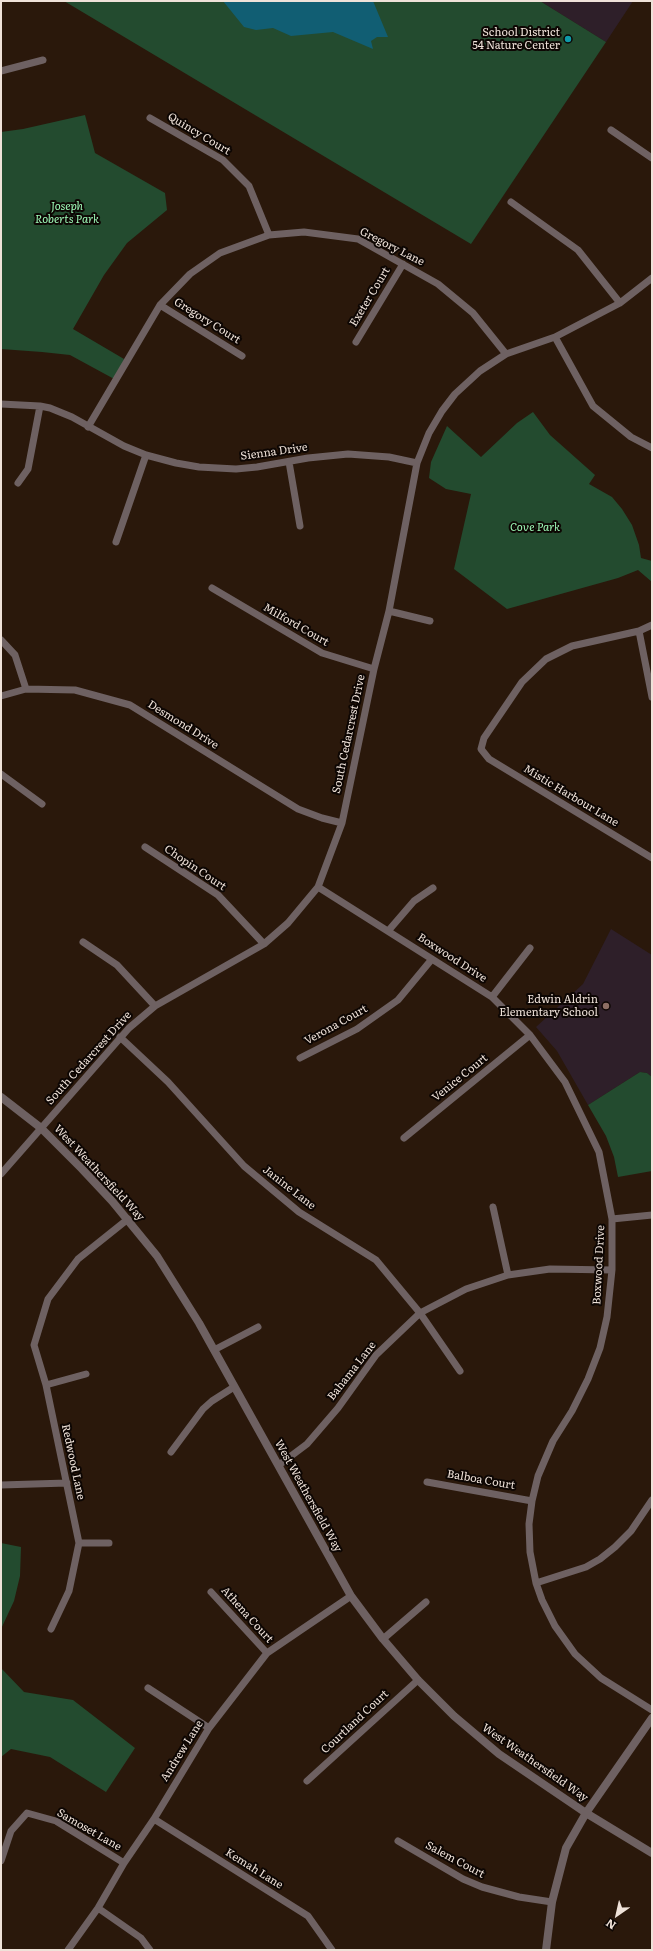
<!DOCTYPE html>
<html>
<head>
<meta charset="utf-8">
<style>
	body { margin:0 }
	#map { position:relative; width:653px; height:1951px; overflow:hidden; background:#2a180b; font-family:Literata,serif }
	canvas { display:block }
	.frame { position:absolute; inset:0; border:2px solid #efe2d9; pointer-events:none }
	.north { position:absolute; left:597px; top:1895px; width:40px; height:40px; -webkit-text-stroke:3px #0d0603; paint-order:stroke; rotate:214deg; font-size:11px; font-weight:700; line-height:16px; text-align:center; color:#efe2d9 }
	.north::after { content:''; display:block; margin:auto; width:14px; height:18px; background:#efe2d9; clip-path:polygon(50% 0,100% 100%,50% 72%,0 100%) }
</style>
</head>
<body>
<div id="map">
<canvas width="653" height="1951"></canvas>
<div class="frame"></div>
<div class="north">N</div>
</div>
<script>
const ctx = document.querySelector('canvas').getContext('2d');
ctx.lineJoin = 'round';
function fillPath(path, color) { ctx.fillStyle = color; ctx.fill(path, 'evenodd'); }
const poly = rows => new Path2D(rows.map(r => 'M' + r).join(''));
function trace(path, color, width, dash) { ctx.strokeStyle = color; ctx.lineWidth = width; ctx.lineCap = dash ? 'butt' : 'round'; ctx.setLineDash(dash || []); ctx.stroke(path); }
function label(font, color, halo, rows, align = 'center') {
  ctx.font = font + ' Literata,serif'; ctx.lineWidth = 4; ctx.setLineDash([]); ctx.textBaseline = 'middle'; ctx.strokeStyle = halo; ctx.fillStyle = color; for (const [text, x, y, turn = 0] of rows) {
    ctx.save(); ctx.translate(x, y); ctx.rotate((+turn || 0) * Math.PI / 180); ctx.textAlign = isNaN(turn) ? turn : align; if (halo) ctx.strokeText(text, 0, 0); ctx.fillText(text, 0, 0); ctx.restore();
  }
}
const education = poly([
	[540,1,633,1,606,42],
	[611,929,652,955,652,1077,647,1073,640,1072,588,1105,557,1051,536,1027,583,984]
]);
const green = poly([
	[64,1,540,1,606,42,471,244],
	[85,115,95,153,165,193,167,210,127,243,104,275,73,329,124,359,116,380,70,355,42,352,1,349,1,132,23,129],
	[533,412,550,435,595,475,589,484,612,497,622,509,632,525,639,545,641,558,652,561,652,582,638,570,618,578,507,609,454,569,471,494,446,489,429,478,431,462,447,426,481,457,517,423],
	[640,1072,647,1073,652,1077,652,1171,618,1177,614,1157,606,1136,588,1105],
	[1,1543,21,1547,20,1576,14,1601,1,1629],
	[1,1668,24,1692,73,1700,135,1748,106,1792,50,1757,11,1749,1,1757]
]);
const water = poly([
	[223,1,373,1,388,37,377,37,371,41,373,49,333,32,291,36,273,28,256,30,244,27]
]);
const minor = poly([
	[1,71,43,60],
	[150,118,223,160,249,186,269,235],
	[611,130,652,158],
	[511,202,578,250,620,303],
	[160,305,242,356],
	[555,337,593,406,631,437,652,448],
	[356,342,403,264],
	[1,404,40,406,50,408,72,417,124,446,146,455,176,463,199,467,236,469,257,467,308,458,348,454,389,457,417,463],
	[88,427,160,305,190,274,220,253,269,235,304,232,358,239,438,284,473,313,506,354],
	[289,462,300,526],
	[18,483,28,469,40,406],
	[116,542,146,455],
	[212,588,322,653,374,669],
	[389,611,430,621],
	[652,625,639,631,572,646,546,659,522,682,484,738,481,749,489,759,652,858],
	[639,631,652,697],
	[1,640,15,655,26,689],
	[1,696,26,689,75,690,130,705,298,809,322,818,342,823],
	[1,774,42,804],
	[145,847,218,895,264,944],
	[318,887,492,997,530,1035,565,1082,599,1152,612,1219,612,1270,607,1317,600,1348,588,1379,572,1411,553,1441,538,1476,532,1501,529,1524,530,1552,536,1583,542,1600,555,1626,575,1654,601,1678,652,1710],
	[389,930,414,901,433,888],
	[83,942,117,965,155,1006],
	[492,997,530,948],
	[120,1037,168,1082,244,1166,299,1212,376,1260,420,1313,460,1371],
	[300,1058,357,1029,398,1000,432,959],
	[404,1138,530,1035],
	[1,1174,129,1028,155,1006,264,944,288,923,318,887,342,823,374,669,389,611,417,463,429,433,442,411,455,394,480,371,506,354,555,337,620,303,652,278],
	[493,1207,508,1275],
	[612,1219,652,1215],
	[214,1350,258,1327],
	[46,1385,86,1374],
	[171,1452,203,1409,212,1401,234,1387],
	[279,1465,307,1444,338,1408,376,1355,420,1313,466,1289,508,1275,550,1269,612,1270],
	[427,1482,532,1501],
	[1,1485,67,1483],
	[79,1543,109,1543],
	[536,1583,586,1567,600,1559,615,1547,631,1531,652,1500],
	[211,1592,267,1653],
	[51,1629,69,1591,79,1543,46,1385,34,1345,48,1299,78,1259,128,1219],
	[383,1639,426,1602],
	[148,1688,209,1728],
	[307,1781,418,1680],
	[154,1819,308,1916,332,1950],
	[398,1841,463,1879,482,1887,519,1897,552,1902],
	[1,1861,11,1831,27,1813,56,1821,124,1863],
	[98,1908,141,1938,150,1950],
	[68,1950,98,1908,124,1863,154,1819,209,1728,267,1653,351,1596]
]);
const tertiary = poly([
	[1,1097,41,1128,82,1169,112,1201,157,1256,199,1323,351,1596,383,1639,418,1680,454,1716,499,1754,586,1813,652,1853],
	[546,1950,552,1902,566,1848,586,1813,652,1718]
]);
const markers = [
	[568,39,4,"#0f9aa8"],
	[606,1006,4,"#8d6e63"]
];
const poiNames = [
	["School District",560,33],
	["54 Nature Center",560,46],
	["Edwin Aldrin",598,1000],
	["Elementary School",598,1013]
];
const streetNames = [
	["Quincy Court",199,134,31],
	["Gregory Lane",392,247,27],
	["Exeter Court",370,297,-59],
	["Gregory Court",207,321,32],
	["Sienna Drive",274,452,-8],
	["Milford Court",296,625,30],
	["Desmond Drive",183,725,32],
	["South Cedarcrest Drive",349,734,-78],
	["Mistic Harbour Lane",571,796,31],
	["Chopin Court",195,868,34],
	["Boxwood Drive",452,958,33],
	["Verona Court",336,1025,-29],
	["South Cedarcrest Drive",89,1058,-48],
	["Venice Court",460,1078,-39],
	["West Weathersfield Way",99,1173,47],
	["Janine Lane",289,1188,38],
	["Boxwood Drive",599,1265,-87],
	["Bahama Lane",352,1371,-52],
	["Redwood Lane",73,1462,78],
	["Balboa Court",481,1480,10],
	["West Weathersfield Way",308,1496,61],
	["Athena Court",247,1615,48],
	["Courtland Court",355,1722,-43],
	["Andrew Lane",182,1751,-58],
	["West Weathersfield Way",535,1763,35],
	["Samoset Lane",89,1830,30],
	["Salem Court",455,1860,28],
	["Kemah Lane",254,1869,32]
];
const parkNames = [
	["Joseph",67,207],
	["Roberts Park",67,220],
	["Cove Park",535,528]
];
fillPath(education, '#2e1f29');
fillPath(green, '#234b2f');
fillPath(water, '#115e73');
trace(minor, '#6e6162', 7);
trace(tertiary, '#6e6162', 8);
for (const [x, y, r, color] of markers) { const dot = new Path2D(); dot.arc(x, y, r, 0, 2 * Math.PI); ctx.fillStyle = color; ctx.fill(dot); trace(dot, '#0d0603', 1.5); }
label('11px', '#efe2d9', '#0d0603', poiNames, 'right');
label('11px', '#efe2d9', '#0d0603', streetNames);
label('italic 11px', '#9efab8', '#0d0603', parkNames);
</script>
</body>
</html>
